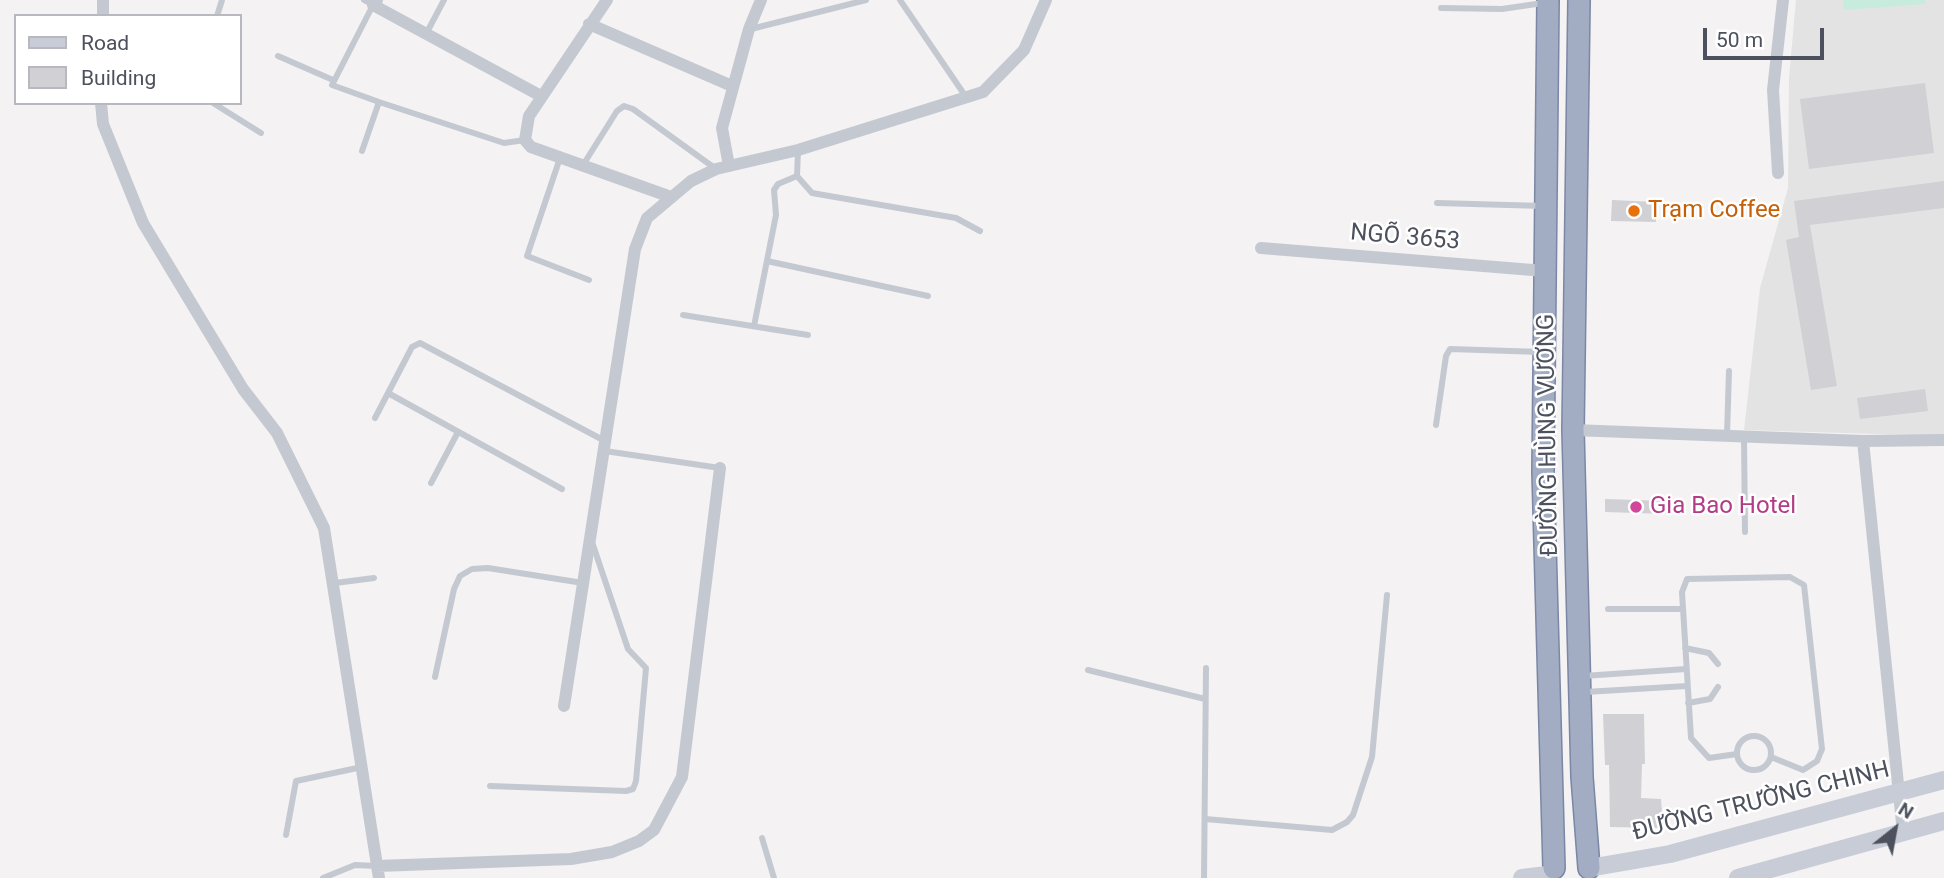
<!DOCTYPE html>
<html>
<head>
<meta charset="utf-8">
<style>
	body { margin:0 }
	#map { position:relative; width:1944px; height:878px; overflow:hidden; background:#f4f2f2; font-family:Roboto,sans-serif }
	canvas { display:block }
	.legend { position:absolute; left:14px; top:14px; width:228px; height:91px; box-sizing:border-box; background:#fff; border:2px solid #b7b9be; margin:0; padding:9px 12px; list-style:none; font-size:21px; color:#4c515d }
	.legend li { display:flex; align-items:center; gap:14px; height:35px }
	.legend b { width:35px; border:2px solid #b7b9be }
	.north { position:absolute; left:1860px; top:794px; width:70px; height:70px; -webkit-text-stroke:5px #fff; paint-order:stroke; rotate:31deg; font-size:19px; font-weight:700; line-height:28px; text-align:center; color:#4c515d }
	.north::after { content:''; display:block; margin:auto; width:24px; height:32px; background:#4c515d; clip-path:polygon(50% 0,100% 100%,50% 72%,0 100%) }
	.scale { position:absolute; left:1703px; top:28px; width:121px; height:32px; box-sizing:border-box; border:4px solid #4c515d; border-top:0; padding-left:9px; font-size:21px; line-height:24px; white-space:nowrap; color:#4c515d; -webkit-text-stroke:5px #fff; paint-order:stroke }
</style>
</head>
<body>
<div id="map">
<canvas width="1944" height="878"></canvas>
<ul class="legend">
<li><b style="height:9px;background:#c7ccd7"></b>Road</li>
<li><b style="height:19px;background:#d0d0d5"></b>Building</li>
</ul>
<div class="north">N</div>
<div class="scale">50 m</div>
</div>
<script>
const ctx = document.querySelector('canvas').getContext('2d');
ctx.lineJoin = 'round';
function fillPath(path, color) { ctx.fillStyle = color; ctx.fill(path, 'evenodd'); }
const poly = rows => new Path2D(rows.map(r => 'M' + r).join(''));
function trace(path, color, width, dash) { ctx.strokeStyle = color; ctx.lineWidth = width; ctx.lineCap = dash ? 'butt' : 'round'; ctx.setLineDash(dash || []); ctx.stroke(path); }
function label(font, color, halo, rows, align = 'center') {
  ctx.font = font + ' Roboto,sans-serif'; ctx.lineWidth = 5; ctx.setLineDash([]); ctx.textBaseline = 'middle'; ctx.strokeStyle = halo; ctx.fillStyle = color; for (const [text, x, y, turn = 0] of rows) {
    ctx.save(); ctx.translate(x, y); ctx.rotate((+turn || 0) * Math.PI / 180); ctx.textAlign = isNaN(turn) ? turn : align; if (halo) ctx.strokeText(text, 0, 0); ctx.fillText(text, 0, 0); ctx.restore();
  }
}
const education = poly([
	[1796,0,1944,0,1944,436,1744,430,1760,288,1788,188,1789,78]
]);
const green = poly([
	[1843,0,1925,0,1925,4,1844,10]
]);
const building = poly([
	[1925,83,1934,153,1809,169,1800,99],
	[1944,181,1944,208,1810,225,1837,386,1811,390,1786,240,1799,237,1794,201],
	[1612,200,1656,202,1656,222,1611,221],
	[1925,389,1928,411,1860,419,1857,398],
	[1605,499,1667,501,1667,514,1605,512],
	[1603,714,1644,714,1645,764,1642,764,1641,798,1661,799,1663,828,1610,827,1609,765,1605,765]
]);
const service = poly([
	[900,0,966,97],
	[1441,8,1502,9,1543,3],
	[217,16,222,0],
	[751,29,866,0],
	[426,34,444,0],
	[278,56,333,80],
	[379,102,504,143,525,140],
	[213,103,261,133],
	[798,150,797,176,812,193,956,218,980,231],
	[362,151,379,102,332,85,373,5,364,0],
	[560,158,527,256,589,280],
	[583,165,617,111,624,106,633,109,716,169],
	[1437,203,1544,206],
	[767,261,928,296],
	[683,315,808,335],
	[754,326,776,215,774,190,778,184,797,176],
	[388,393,562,489],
	[375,418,412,347,420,343,605,441],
	[1436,425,1446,356,1450,349,1541,352],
	[1727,435,1729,371],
	[1744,437,1745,532],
	[605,451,720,468],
	[431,483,458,432],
	[335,583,374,578],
	[1608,609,1683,609],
	[1685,648,1709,653,1718,664],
	[1088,670,1205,699],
	[1583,676,1686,669],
	[435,677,454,589,460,576,472,569,488,568,583,583],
	[1585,692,1687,686],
	[1688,703,1710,699,1718,687],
	'1737 753a17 17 0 1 1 34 0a17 17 0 1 1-34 0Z',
	[1737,754,1709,758,1691,738,1682,592,1687,579,1790,577,1804,585,1822,749,1817,761,1803,770,1771,757],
	[490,786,626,791,633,789,636,781,646,668,628,649,592,542],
	[1205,819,1332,830,1347,822,1353,815,1372,757,1387,595],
	[286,835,296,781,362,767],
	[762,838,774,878],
	[323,878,355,865,377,866],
	[1204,878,1206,668]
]);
const minor = poly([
	[377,0,373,5,541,96],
	[607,0,529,116,525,140,531,147,671,197],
	[103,16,103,0],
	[589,24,732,86],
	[101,103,103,124,143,223,243,389,277,433,324,528,379,878],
	[729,166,722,128,749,29,761,0],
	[1778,173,1773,90,1783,0],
	[1261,248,1545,271],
	[1573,430,1863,441,1944,440],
	[1863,441,1903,833],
	[564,706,635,249,647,218,691,181,716,169,798,150,983,92,1024,50,1046,0],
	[377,866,571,859,612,852,639,841,654,830,682,777,720,468]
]);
const secondary = poly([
	[1589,868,1670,854,1944,780],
	[1522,878,1547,875],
	[1738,878,1944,821]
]);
const trunk = poly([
	[1548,0,1543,472,1554,868],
	[1579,0,1573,430,1582,777,1589,868]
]);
const markers = [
	[1634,211,7,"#e8710a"],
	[1636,507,7,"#d1479c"]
];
const foodNames = [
	["Trạm Coffee",1648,211]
];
const streetNames = [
	["NGÕ 3653",1405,238,5],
	["ĐƯỜNG HÙNG VƯƠNG",1549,435,-91],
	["ĐƯỜNG TRƯỜNG CHINH",1761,802,-14]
];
const hotelNames = [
	["Gia Bao Hotel",1650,507]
];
fillPath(education, '#e4e3e3');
fillPath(green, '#c7ebdc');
fillPath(building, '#d0d0d5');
trace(trunk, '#7b87a5', 24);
trace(service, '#c4c9d1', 6);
trace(minor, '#c4c9d1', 12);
trace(secondary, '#c7ccd7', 18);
trace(trunk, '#a2acc3', 21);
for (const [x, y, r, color] of markers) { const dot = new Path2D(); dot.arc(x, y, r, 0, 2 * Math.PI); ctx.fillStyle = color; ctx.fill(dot); trace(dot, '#fff', 2.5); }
label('24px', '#c56008', '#fff', foodNames, 'left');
label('24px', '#4c515d', '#fff', streetNames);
label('24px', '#b23c85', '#fff', hotelNames, 'left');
</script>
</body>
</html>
